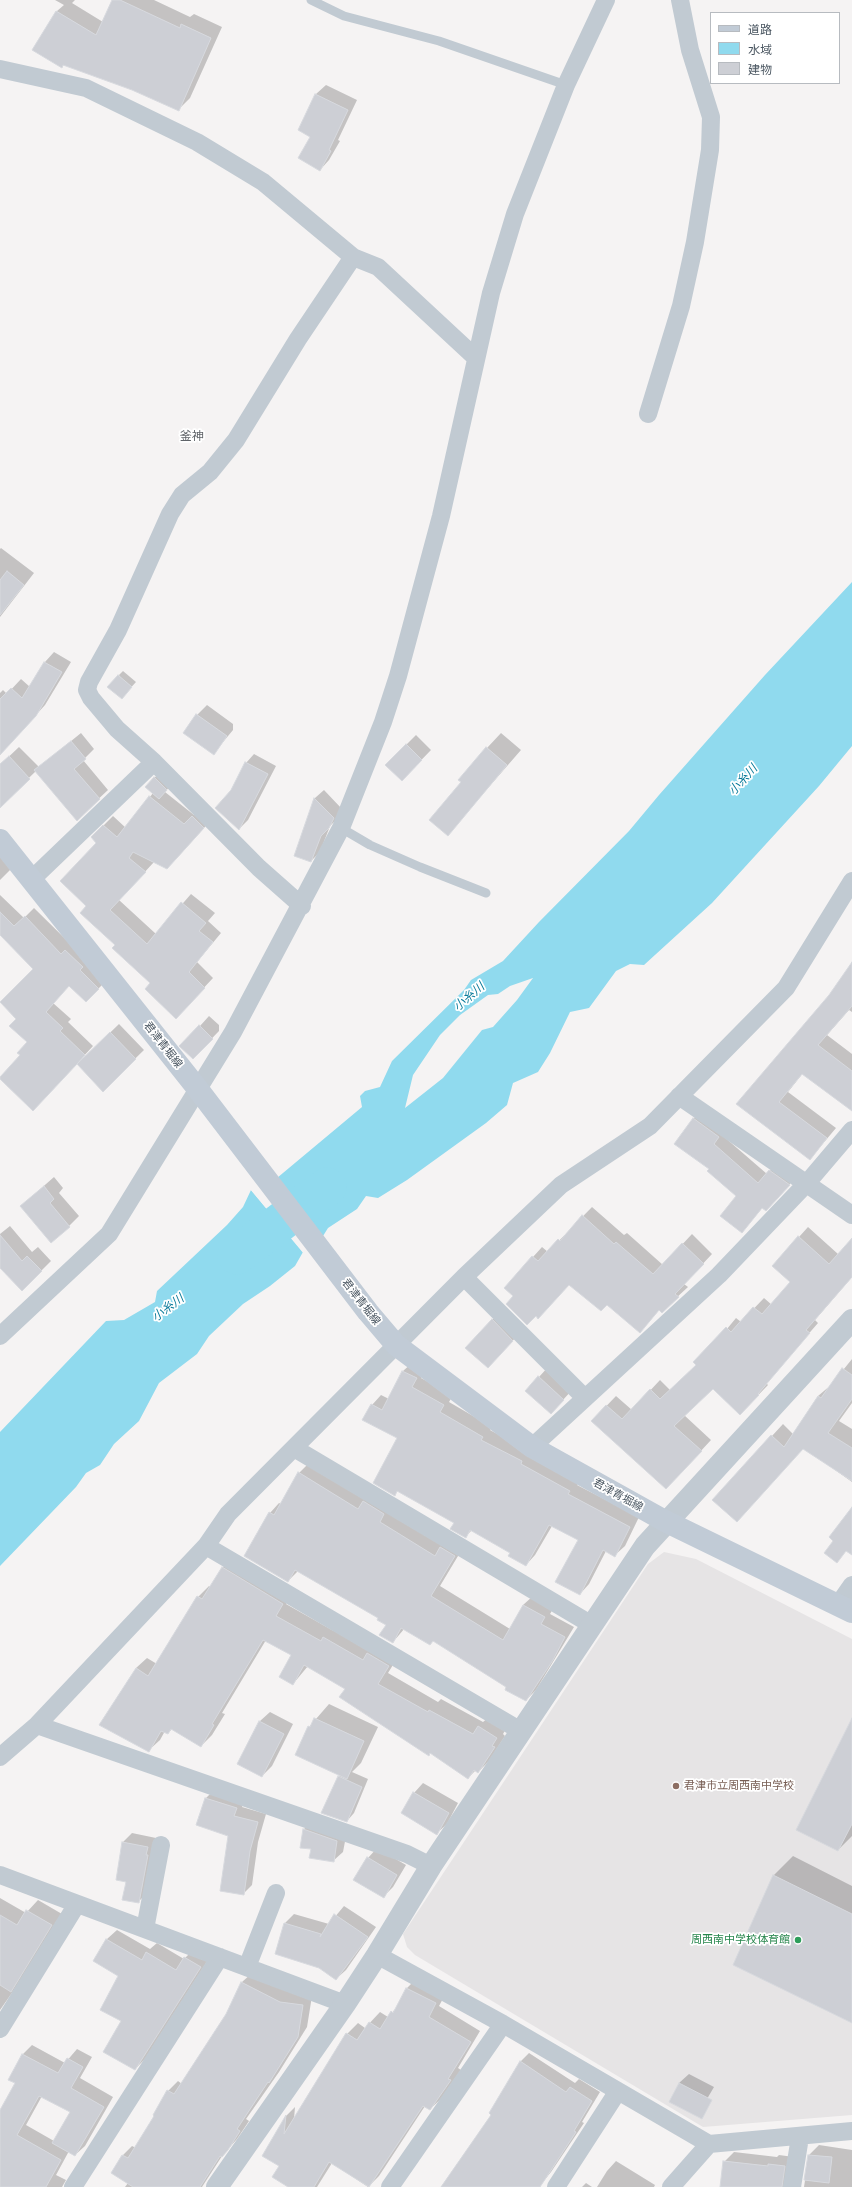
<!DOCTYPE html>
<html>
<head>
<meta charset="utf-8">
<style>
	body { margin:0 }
	#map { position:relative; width:852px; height:2187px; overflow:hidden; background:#f5f3f3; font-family:"Alegreya Sans","Noto Sans JP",sans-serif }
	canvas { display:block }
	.legend { position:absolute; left:710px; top:12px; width:130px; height:72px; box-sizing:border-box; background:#fff; border:1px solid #b7bbc0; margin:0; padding:5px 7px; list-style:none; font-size:12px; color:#4a5661 }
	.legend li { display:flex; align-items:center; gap:8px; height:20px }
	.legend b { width:20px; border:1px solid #b7bbc0 }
</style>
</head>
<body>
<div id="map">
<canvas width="852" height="2187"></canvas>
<ul class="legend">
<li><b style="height:5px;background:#c1cbd6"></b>道路</li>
<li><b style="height:11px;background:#90daee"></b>水域</li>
<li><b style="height:11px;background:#cdcfd5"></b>建物</li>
</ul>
</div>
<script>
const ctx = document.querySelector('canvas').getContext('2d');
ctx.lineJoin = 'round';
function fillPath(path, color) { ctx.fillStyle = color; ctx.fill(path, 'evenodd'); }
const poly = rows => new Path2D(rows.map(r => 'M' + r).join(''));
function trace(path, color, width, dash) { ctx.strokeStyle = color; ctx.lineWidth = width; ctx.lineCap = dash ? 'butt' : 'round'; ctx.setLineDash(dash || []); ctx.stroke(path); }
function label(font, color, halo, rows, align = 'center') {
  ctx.font = font + ' "Alegreya Sans","Noto Sans JP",sans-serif'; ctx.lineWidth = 3.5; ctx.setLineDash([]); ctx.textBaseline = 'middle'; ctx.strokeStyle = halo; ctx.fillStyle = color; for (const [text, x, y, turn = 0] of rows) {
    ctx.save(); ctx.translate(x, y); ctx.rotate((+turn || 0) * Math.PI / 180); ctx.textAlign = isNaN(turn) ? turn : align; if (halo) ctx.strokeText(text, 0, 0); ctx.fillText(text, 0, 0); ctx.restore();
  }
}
const education = poly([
	[664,1552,696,1559,852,1639,852,2115,703,2127,415,1955,407,1947,403,1934,648,1564]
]);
const water = poly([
	[852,582,852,746,819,786,712,903,644,965,630,964,616,971,589,1008,570,1012,550,1053,538,1072,513,1083,507,1105,486,1123,407,1180,378,1198,366,1196,357,1209,328,1228,323,1236,277,1178,362,1107,360,1096,365,1091,380,1087,392,1061,464,990,471,980,503,961,539,922,629,831,659,795,765,675],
	[533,978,517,1000,493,1027,482,1030,443,1078,405,1108,413,1075,440,1035,460,1015,488,995,498,994,510,986],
	[251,1190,303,1252,295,1266,270,1286,243,1304,209,1336,197,1354,159,1383,139,1421,114,1444,100,1465,86,1473,76,1487,0,1566,0,1432,106,1321,124,1320,155,1302,157,1291,227,1225,243,1207]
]);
const pier = poly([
	[250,1189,253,1189,305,1251,304,1254]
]);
const shadow = poly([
	[55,0,75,0,72,3,103,22,113,0,154,0,190,17,194,14,222,27,190,98,179,109,132,89,64,65,61,67,33,49,57,11,64,5],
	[326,85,357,100,338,140,340,141,329,160,320,170,312,136,299,130,316,94],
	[1,548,34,573,0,617,0,549],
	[54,652,71,662,45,705,17,736,0,739,0,693,3,690,7,694,21,679,30,687,45,662],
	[123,671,136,682,126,693,119,675],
	[207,705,233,724,233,730,214,753,197,715],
	[81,733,94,749,83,760,108,790,77,819,36,771,0,806,0,765,19,747,39,767],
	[501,733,521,750,448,834,462,782,487,748],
	[416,735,431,750,402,780,386,765],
	[254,754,276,766,248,820,239,829,231,790,246,763],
	[159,773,171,785,165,792,194,815,213,818,176,859,154,862,119,900,156,934,191,894,215,913,208,921,221,933,197,962,213,978,185,1008,152,983,116,945,88,906,97,843,92,837,113,816,126,828,153,793,146,787],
	[324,790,342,809,338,818,330,826,320,852,311,861,295,856,315,798],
	[0,855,13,867,0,880],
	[0,895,24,918,34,908,107,980,86,1001,69,985,53,1003,71,1019,68,1022,93,1046,82,1058,83,1059,119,1024,144,1050,103,1090,77,1063,21,1055,28,1042,17,1019,34,969,0,933],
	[852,965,852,1012,849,1010,827,1035,852,1054,852,1106,803,1073,788,1092,836,1128,810,1159,738,1104,830,995],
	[209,1016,219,1025,219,1031,193,1058,200,1026],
	[702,1110,722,1135,767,1174,778,1162,798,1175,774,1201,763,1207,742,1232,738,1196,711,1169,693,1119],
	[54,1177,63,1188,59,1193,79,1216,69,1226,21,1206],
	[592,1207,624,1235,627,1233,663,1265,692,1234,712,1254,684,1284,688,1287,662,1311,660,1309,640,1332,607,1304,569,1284,515,1296,533,1257,542,1247,548,1252],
	[10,1226,32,1252,38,1247,51,1261,22,1290,0,1265,0,1234],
	[808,1227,838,1254,852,1240,852,1277,815,1320,818,1323,766,1383,768,1385,740,1414,713,1387,684,1415,711,1440,676,1478,592,1421,616,1396,632,1410,660,1380,670,1390,698,1364,736,1318,741,1322,764,1298,772,1305,791,1282,799,1237],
	[502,1310,522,1331,497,1357,492,1320],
	[852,1359,852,1403,839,1421,852,1429,852,1482,804,1448,714,1499,783,1424,793,1434,818,1396,831,1385],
	[413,1362,426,1368,421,1378,453,1395,449,1402,492,1427,490,1430,531,1452,579,1481,577,1485,639,1517,625,1546,615,1555,606,1551,589,1584,580,1594,579,1540,552,1526,535,1555,526,1565,511,1552,472,1530,466,1536,455,1523,398,1491,394,1494,398,1438,372,1405,381,1395,389,1399,403,1371],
	[548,1367,573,1389,551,1413,539,1377],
	[309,1463,464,1546,440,1586,510,1629,523,1605,533,1596,554,1607,550,1614,574,1627,536,1690,526,1700,434,1640,405,1628,393,1642,387,1624,379,1618,298,1571,288,1581,270,1513,279,1503,281,1504,299,1473],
	[233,1557,293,1592,286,1604,332,1630,399,1655,388,1673,438,1702,441,1699,483,1722,490,1716,507,1727,503,1734,505,1736,489,1761,478,1772,476,1770,468,1778,346,1688,308,1666,293,1684,292,1655,266,1640,222,1713,225,1714,212,1735,201,1746,172,1729,168,1733,165,1731,160,1740,149,1750,136,1668,147,1658,157,1664,198,1597,209,1586,211,1587,222,1568],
	[329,1704,378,1727,361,1763,352,1772,368,1779,354,1813,347,1821,339,1776,340,1774,309,1727],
	[270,1712,293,1724,272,1766,262,1776,238,1764,260,1721],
	[852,1720,852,1836,838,1850],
	[423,1783,458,1803,447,1824,437,1833,414,1793],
	[215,1789,245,1799,242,1807,266,1814,258,1842,252,1885,243,1894,229,1835,197,1825,206,1798],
	[313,1820,347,1831,343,1852,333,1861,312,1849,304,1829],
	[132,1833,156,1838,147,1893,138,1902,127,1881,123,1842],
	[377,1848,406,1865,393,1887,383,1897,368,1858],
	[793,1856,852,1886,852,2018,735,1965,774,1875],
	[0,1898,26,1913,38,1900,62,1914,21,1980,0,2010],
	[344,1906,376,1927,346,1970,336,1979,319,1967,276,1954,285,1923,294,1914,329,1924],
	[117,1930,150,1949,157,1943,184,1959,195,1948,210,1957,145,2059,135,2069,122,2021,120,1975,95,1961,107,1939],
	[252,1973,312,1996,307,2027,279,2072,246,2119,249,2121,237,2139,222,2156,202,2187,125,2187,128,2183,112,2173,123,2155,132,2146,136,2148,168,2091,178,2081,182,2084,227,2015,242,1982],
	[417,1978,446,1993,439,2006,480,2031,458,2068,461,2070,441,2099,430,2109,425,2106,379,2176,368,2187,332,2163,317,2187,289,2187,281,2166,263,2156,286,2116,295,2107,294,2119,347,2034,358,2023,365,2028,380,2012,388,2017,398,2006,407,1988],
	[32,2045,65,2063,77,2049,92,2057,80,2078,113,2097,85,2146,75,2155,69,2151,56,2175,66,2180,62,2187,0,2187,0,2115,17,2083,22,2055],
	[42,2096,71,2112,54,2141,26,2125],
	[529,2053,575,2083,579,2079,600,2092,582,2122,584,2123,551,2172,539,2187,441,2187,492,2114,520,2062],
	[689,2074,714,2087,704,2104,679,2083],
	[819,2145,852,2150,852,2187,804,2187,809,2155],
	[734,2152,777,2157,779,2155,794,2157,796,2186,802,2187,721,2187,724,2162],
	[616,2161,655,2185,654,2187,597,2187,607,2171],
	[586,2183,592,2187,582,2187]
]);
const river = poly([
	[237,1255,327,1187]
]);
const building = poly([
	[112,0,120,0,180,28,181,24,211,38,179,111,132,90,63,65,62,68,32,50,56,11,96,35,112,0],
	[315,94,348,110,329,150,331,151,320,171,298,158,310,137,298,130,315,94],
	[7,571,24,585,0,615,0,580,7,571],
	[44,662,62,672,36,716,0,755,0,699,11,688,22,698,44,662],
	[118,675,132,687,122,699,107,687,118,675],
	[196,714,227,736,214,755,183,733,196,714],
	[71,741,86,759,74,769,100,799,77,821,34,770,71,741],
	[406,744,422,760,402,781,385,765,406,744],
	[486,747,507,765,448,836,429,820,461,782,458,780,486,747],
	[9,756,30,779,0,808,0,764,9,756],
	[245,762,268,774,239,830,215,808,231,790,245,762],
	[154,777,167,790,159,799,145,787,154,777],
	[149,796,184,824,192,816,204,828,167,869,133,852,129,858,146,872,110,910,147,944,181,902,206,923,199,931,213,942,189,972,205,988,176,1019,145,989,150,983,112,948,115,945,80,913,86,906,60,881,96,843,91,837,103,825,117,837,149,796],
	[314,798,334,818,329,828,321,836,311,862,294,856,314,798],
	[0,912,14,926,25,916,61,954,65,950,83,967,80,970,99,989,86,1002,69,986,46,1012,63,1028,60,1031,85,1055,77,1064,110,1032,136,1059,103,1092,77,1064,33,1111,0,1079,0,1077,20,1055,17,1053,27,1042,9,1026,16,1019,0,1002,33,969,0,935,0,912],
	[852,962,852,1006,818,1045,852,1071,852,1111,802,1074,779,1102,827,1138,810,1160,736,1104,829,995,852,962],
	[199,1025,213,1039,193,1059,179,1046,199,1025],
	[693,1118,719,1137,714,1144,758,1183,769,1170,790,1185,766,1211,762,1208,742,1233,720,1216,736,1196,707,1171,709,1169,674,1144,693,1118],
	[44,1186,54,1199,50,1203,70,1227,51,1243,20,1206,44,1186],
	[582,1215,614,1244,616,1242,653,1274,682,1243,704,1264,675,1294,679,1297,662,1313,659,1310,640,1333,607,1305,601,1311,569,1285,538,1319,536,1316,527,1325,506,1304,513,1296,504,1288,532,1256,538,1261,558,1239,560,1241,582,1215],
	[0,1235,22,1261,27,1256,42,1271,22,1291,0,1268,0,1235],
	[798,1236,829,1264,852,1238,852,1277,806,1330,810,1333,758,1394,759,1395,740,1415,713,1389,674,1426,702,1451,666,1489,591,1421,606,1405,622,1419,650,1389,660,1399,696,1365,693,1362,726,1327,731,1332,753,1307,762,1314,790,1282,772,1266,798,1236],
	[492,1319,513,1341,488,1368,465,1348,492,1319],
	[842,1368,852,1375,852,1399,828,1433,852,1448,852,1481,803,1449,737,1522,712,1500,771,1435,784,1447,818,1396,821,1398,842,1368],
	[402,1371,417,1378,412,1387,444,1405,440,1412,483,1437,481,1440,522,1461,521,1464,570,1491,568,1494,630,1527,615,1557,603,1550,580,1595,555,1582,578,1540,549,1525,526,1566,508,1556,510,1553,470,1530,466,1538,450,1529,454,1523,397,1491,395,1496,373,1483,397,1438,362,1420,371,1404,382,1410,402,1371],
	[538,1376,564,1400,551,1414,525,1391,538,1376],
	[298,1472,358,1509,363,1501,384,1514,380,1522,435,1556,440,1547,455,1556,431,1596,503,1640,523,1605,545,1617,541,1624,565,1637,553,1660,526,1701,505,1690,506,1687,433,1641,430,1645,401,1628,393,1643,379,1635,386,1625,377,1620,378,1618,295,1570,288,1582,244,1556,269,1512,274,1515,298,1472],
	[852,1507,852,1555,846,1551,837,1563,824,1553,833,1541,829,1537,852,1507],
	[222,1567,283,1604,276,1616,321,1641,323,1637,363,1660,367,1653,389,1666,378,1684,428,1712,429,1710,473,1734,478,1726,497,1738,492,1746,495,1747,478,1773,474,1770,468,1779,430,1753,429,1756,339,1697,345,1689,304,1665,293,1685,279,1677,291,1655,263,1640,212,1724,214,1725,201,1747,171,1729,168,1734,161,1731,149,1752,99,1725,136,1668,148,1676,197,1596,202,1599,222,1567],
	[314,1718,364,1741,347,1779,295,1755,308,1726,310,1727,314,1718],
	[852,1718,852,1824,838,1851,796,1830,852,1718],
	[259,1721,284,1734,262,1777,237,1764,259,1721],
	[338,1776,362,1787,347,1822,321,1813,338,1776],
	[413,1792,449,1813,437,1835,401,1813,413,1792],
	[205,1798,237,1808,234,1816,258,1822,250,1851,244,1895,220,1891,228,1836,196,1825,205,1798],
	[303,1829,337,1841,334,1862,309,1858,311,1849,300,1848,303,1829],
	[122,1842,148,1847,146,1855,148,1855,139,1903,122,1900,126,1882,116,1880,122,1842],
	[367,1857,397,1875,384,1898,353,1880,367,1857],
	[773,1875,852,1914,852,2023,733,1965,773,1875],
	[26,1910,52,1925,11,1992,0,1985,0,1915,17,1925,26,1910],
	[334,1914,368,1937,336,1980,319,1968,275,1954,284,1923,321,1934,320,1937,334,1914],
	[106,1939,142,1960,146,1952,176,1970,184,1957,201,1967,135,2070,103,2052,121,2021,100,2010,118,1976,93,1961,106,1939],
	[241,1982,280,2002,303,2005,298,2037,269,2083,268,2082,237,2129,240,2131,228,2150,222,2157,220,2156,200,2187,133,2187,111,2173,122,2155,128,2158,154,2116,153,2115,167,2090,174,2094,226,2014,241,1982],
	[406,1988,436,2003,429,2017,471,2042,448,2079,451,2080,430,2110,423,2106,369,2187,329,2162,314,2187,288,2187,272,2177,279,2166,262,2156,286,2115,284,2134,346,2033,357,2040,369,2022,380,2029,391,2011,393,2013,406,1988],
	[22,2054,58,2073,67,2058,83,2067,71,2088,104,2107,75,2156,52,2143,70,2112,39,2096,17,2135,61,2160,46,2187,0,2187,0,2110,15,2083,8,2080,22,2054],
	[520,2061,566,2092,570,2087,592,2101,574,2131,576,2132,540,2187,441,2187,491,2115,489,2113,520,2061],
	[679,2083,712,2100,702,2119,669,2102,679,2083],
	[808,2155,832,2157,829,2183,804,2180,808,2155],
	[723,2161,768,2166,768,2164,785,2166,782,2187,720,2187,723,2161]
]);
const service = poly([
	[311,0,344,16,439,41,566,85],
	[341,828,370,845,420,867,486,893]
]);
const minor = poly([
	[0,69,86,88,197,142,263,182,353,257,378,267,476,358],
	[648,414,681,306,695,242,710,150,711,117,690,50,680,0],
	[32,879,154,762],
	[302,906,259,868,154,762,117,729,91,698,87,690,89,682,118,630,170,514,182,495,210,472,236,440,298,339,353,257],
	[679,1096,852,1215],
	[464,1277,585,1398],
	[0,1336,109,1234,233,1032,341,828,383,722,398,676,441,516,491,293,515,214,566,85,606,0],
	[532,1447,719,1275,807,1183,852,1130],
	[294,1448,592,1625],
	[206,1546,521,1731],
	[838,1605,852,1585],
	[37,1725,407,1854,431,1866],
	[0,1757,37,1725,206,1546,228,1514,464,1277,561,1185,650,1126,786,988,852,881],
	[0,1875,345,2004],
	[145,1929,161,1845],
	[377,1955,503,2024,709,2144,852,2131],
	[247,1967,276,1893],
	[0,2029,77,1904],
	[73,2187,220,1957],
	[390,2187,503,2024],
	[556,2187,618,2091],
	[671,2187,709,2144],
	[792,2187,800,2137]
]);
const tertiary = poly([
	[217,2187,345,2004,377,1955,431,1866,645,1546,852,1320]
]);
const secondary = poly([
	[0,840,197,1088,368,1312,396,1345,532,1447,665,1521,852,1612]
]);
const markers = [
	[676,1786,4,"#8d6e63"],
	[798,1940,4,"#2e9e5b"]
];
const streetNames = [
	["君津青堀線",163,1045,52],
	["君津青堀線",361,1302,52],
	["君津青堀線",618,1495,29]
];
const educationNames = [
	["君津市立周西南中学校",684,1786]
];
const leisureNames = [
	["周西南中学校体育館",790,1940]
];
const neighbourhoodNames = [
	["釜神",192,436]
];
const waterNames = [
	["小糸川",743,780,-48],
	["小糸川",469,997,-41],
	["小糸川",168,1308,-37]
];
fillPath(education, '#e6e4e5');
fillPath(water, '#90daee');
fillPath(pier, '#f5f3f3');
fillPath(shadow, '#0003');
trace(river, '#90daee', 39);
fillPath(building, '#cdcfd5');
trace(building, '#d7d9de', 1);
trace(service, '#c1cad2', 9);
trace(minor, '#c1cad2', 18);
trace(tertiary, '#c1cad2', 22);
trace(secondary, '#c1cbd6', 22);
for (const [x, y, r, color] of markers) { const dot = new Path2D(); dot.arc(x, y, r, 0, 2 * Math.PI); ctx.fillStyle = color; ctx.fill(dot); trace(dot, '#fff', 1.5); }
label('11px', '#4a5661', '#fff', streetNames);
label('11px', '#785e54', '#fff', educationNames, 'left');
label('11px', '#27864d', '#fff', leisureNames, 'right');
label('12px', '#5f6368', '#fff', neighbourhoodNames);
label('italic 12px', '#0c7c9b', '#fff', waterNames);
</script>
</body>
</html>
